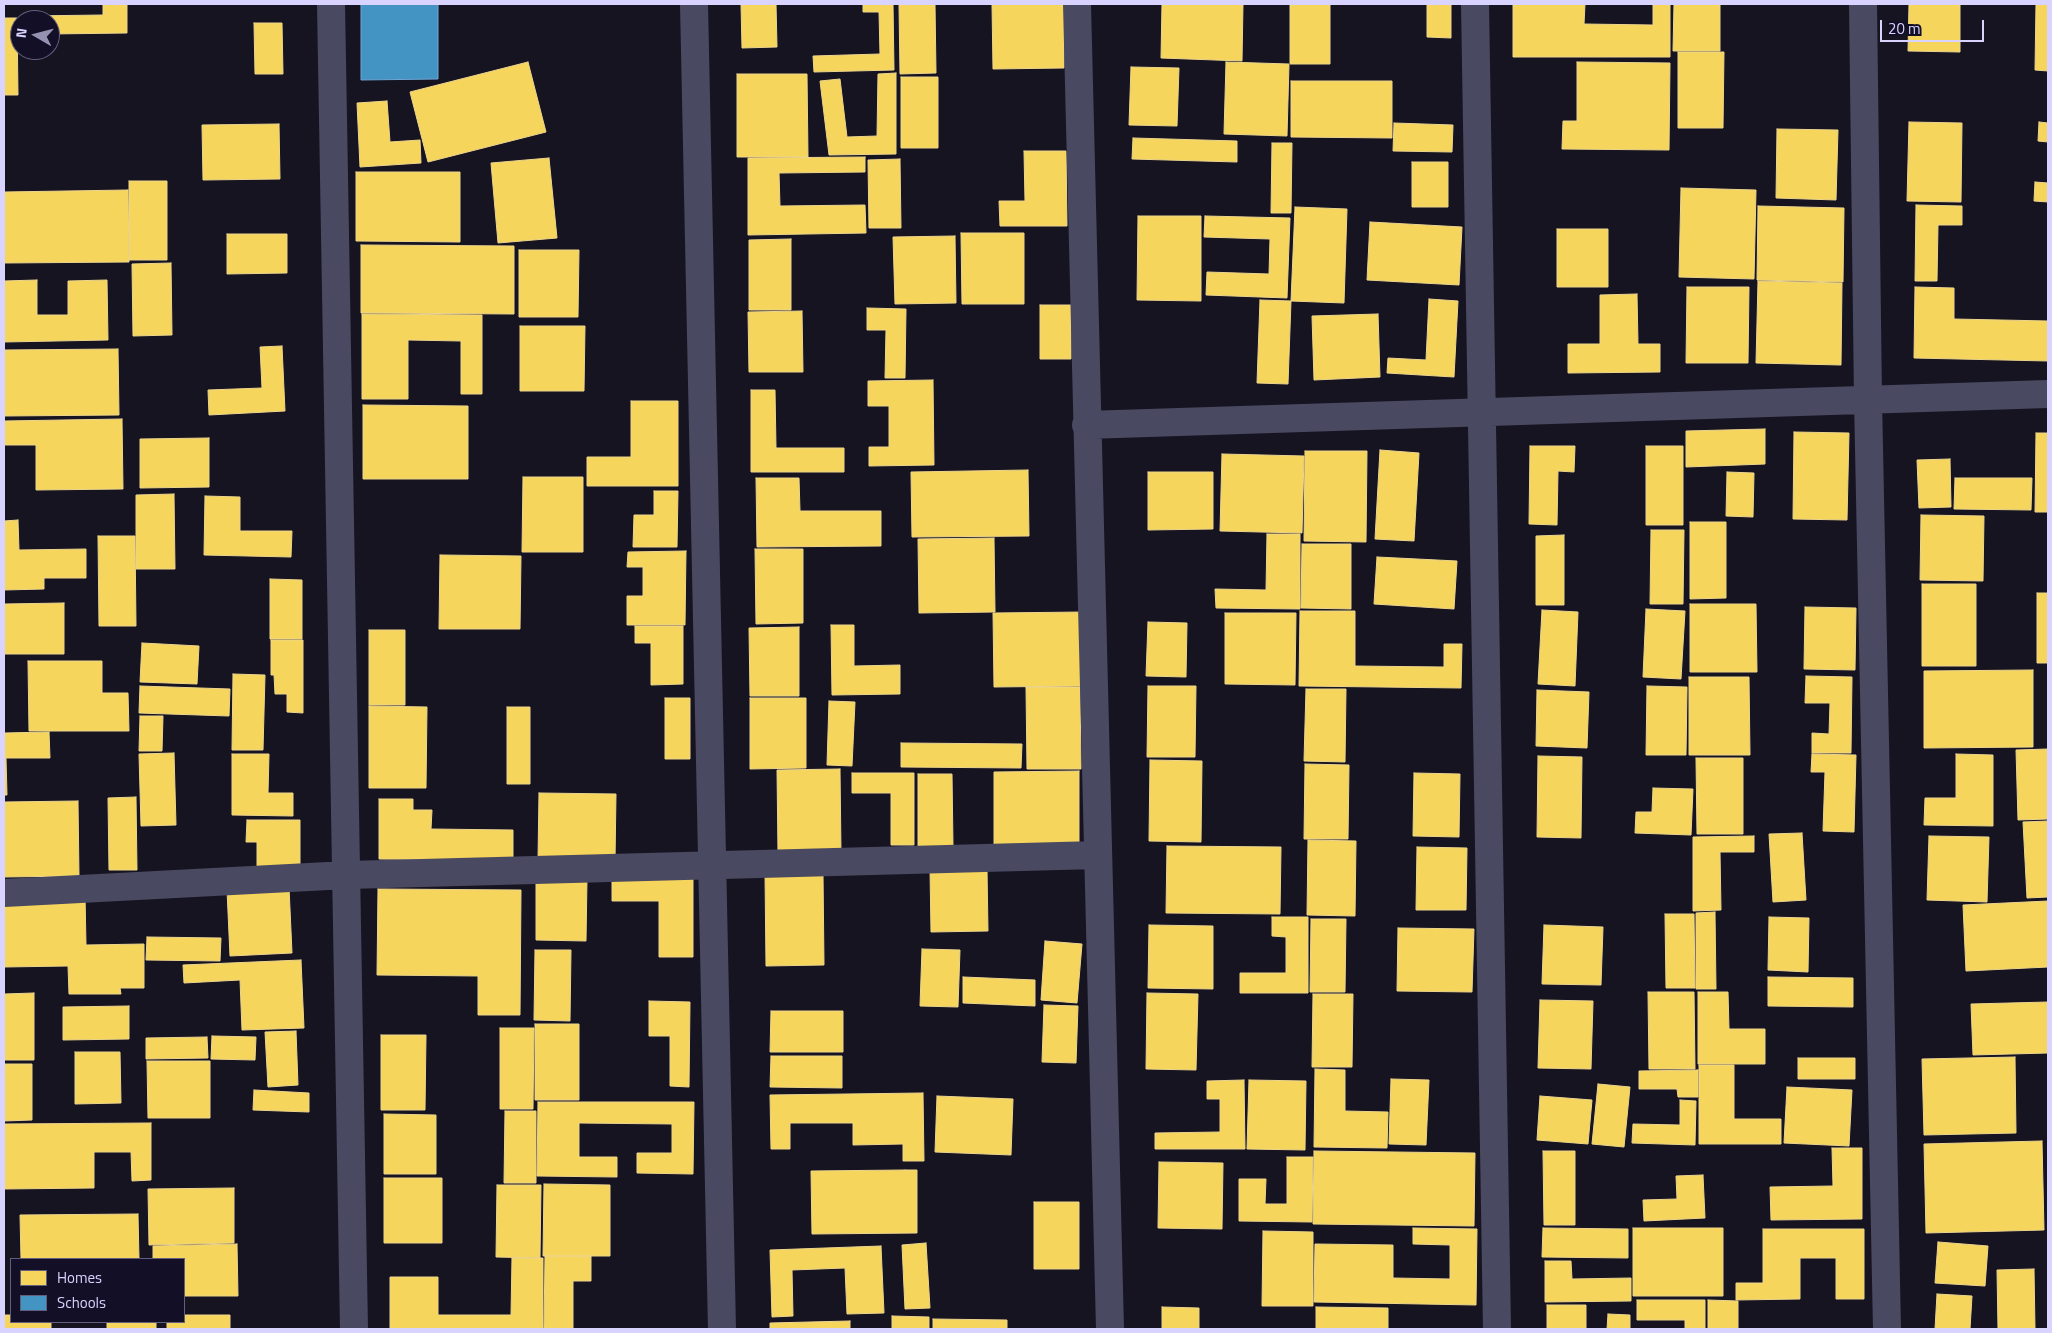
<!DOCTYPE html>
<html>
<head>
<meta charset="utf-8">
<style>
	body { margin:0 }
	#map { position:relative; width:2052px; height:1333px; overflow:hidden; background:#161421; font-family:"Titillium Web",sans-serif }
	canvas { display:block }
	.frame { position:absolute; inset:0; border:5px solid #d9d4ff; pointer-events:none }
	.legend { position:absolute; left:10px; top:1258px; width:175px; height:65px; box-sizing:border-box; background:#130f26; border:1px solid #625e7d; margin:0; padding:6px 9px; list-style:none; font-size:15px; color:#d9d4ff }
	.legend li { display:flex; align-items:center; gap:10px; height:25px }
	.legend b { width:25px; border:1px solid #625e7d }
	.north { position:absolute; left:10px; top:10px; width:50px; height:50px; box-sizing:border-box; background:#130f26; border:1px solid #625e7d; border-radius:50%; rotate:278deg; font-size:14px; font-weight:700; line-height:20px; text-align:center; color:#d9d4ff }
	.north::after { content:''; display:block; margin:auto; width:18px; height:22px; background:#9591b1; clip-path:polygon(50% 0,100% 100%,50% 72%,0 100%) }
	.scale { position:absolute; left:1880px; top:20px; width:104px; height:22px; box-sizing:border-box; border:2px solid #d9d4ff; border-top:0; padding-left:6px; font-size:15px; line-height:18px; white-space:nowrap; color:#d9d4ff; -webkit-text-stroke:4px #130f26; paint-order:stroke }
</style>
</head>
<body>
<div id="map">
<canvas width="2052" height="1333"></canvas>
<div class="frame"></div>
<ul class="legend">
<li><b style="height:14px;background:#f6d55c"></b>Homes</li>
<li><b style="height:14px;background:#4393c3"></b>Schools</li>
</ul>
<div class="north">N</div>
<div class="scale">20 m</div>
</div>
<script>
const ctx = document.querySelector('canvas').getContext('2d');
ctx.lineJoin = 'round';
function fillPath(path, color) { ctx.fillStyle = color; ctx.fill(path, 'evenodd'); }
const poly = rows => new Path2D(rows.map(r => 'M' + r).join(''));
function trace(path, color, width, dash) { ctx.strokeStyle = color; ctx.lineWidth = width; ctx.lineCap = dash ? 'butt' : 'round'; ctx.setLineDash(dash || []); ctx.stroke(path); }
const homes = poly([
	[103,4,127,4,127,33,50,34,50,20,26,20,26,16,103,15,103,4],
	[741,4,776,4,777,47,742,48,741,4],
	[863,4,893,4,894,70,814,72,813,56,880,54,879,12,863,12,863,4],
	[899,4,935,4,936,73,900,74,899,4],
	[992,4,1064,4,1064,68,993,69,992,4],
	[1162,4,1243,4,1242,61,1161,58,1162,4],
	[1290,4,1330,4,1330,64,1290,64,1290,4],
	[1427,4,1451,4,1451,38,1427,37,1427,4],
	[1513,4,1585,4,1584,24,1653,25,1653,4,1670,4,1670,57,1513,57,1513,4],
	[1674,4,1720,4,1720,51,1673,51,1674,4],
	[1909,4,1960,4,1960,52,1908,51,1909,4],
	[2036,4,2048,4,2048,71,2035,70,2036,4],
	[4,18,17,18,18,95,4,95,4,18],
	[254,23,282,23,283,74,255,74,254,23],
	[1678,52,1724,52,1723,128,1678,128,1678,52],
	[528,62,546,132,428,162,410,92,528,62],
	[1226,62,1289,64,1287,136,1224,134,1226,62],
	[1577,62,1670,63,1669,150,1562,149,1563,121,1577,121,1577,62],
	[1131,67,1179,68,1177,126,1129,125,1131,67],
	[896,73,896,154,829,155,820,81,840,79,847,137,877,136,878,74,896,73],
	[737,74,807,74,808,157,737,157,737,74],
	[901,77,938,77,938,148,901,148,901,77],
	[1291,81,1392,81,1392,138,1291,137,1291,81],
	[387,101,390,142,420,140,421,163,360,167,357,103,387,101],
	[1909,122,1962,123,1961,202,1907,201,1909,122],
	[2039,122,2048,123,2048,142,2038,141,2039,122],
	[1394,123,1453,125,1452,152,1393,151,1394,123],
	[279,124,280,179,203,180,202,125,279,124],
	[1777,129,1838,130,1836,200,1776,198,1777,129],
	[1133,138,1237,141,1237,162,1132,159,1133,138],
	[1272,143,1292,143,1291,213,1271,213,1272,143],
	[1024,151,1066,151,1067,226,1000,226,999,201,1025,201,1024,151],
	[865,157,865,172,779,173,780,206,865,205,866,233,748,235,748,158,865,157],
	[549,158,557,238,498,243,491,163,549,158],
	[900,159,901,228,869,228,868,160,900,159],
	[1412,162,1448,162,1448,207,1412,207,1412,162],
	[356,172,460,172,460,242,356,241,356,172],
	[129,181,167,181,167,260,129,260,129,181],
	[2035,182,2048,183,2048,202,2034,201,2035,182],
	[1681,188,1756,190,1754,279,1679,277,1681,188],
	[128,190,129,262,4,263,4,192,128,190],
	[1916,205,1962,206,1962,225,1938,225,1937,281,1915,281,1916,205],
	[1758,206,1844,208,1843,282,1757,280,1758,206],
	[1295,207,1347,209,1344,303,1291,301,1295,207],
	[1138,216,1201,216,1201,301,1137,300,1138,216],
	[1205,216,1290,218,1287,298,1206,295,1207,272,1269,274,1270,239,1204,237,1205,216],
	[1370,222,1462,227,1459,285,1367,280,1370,222],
	[1557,229,1608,229,1608,287,1557,287,1557,229],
	[961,233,1024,233,1024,304,962,304,961,233],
	[227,234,287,234,287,273,227,274,227,234],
	[955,236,956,303,895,304,893,237,955,236],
	[791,239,791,310,749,310,749,240,791,239],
	[361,245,514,246,514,314,361,313,361,245],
	[519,250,579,250,578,317,519,317,519,250],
	[171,263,172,335,133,336,132,264,171,263],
	[37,280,37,315,68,315,68,281,107,280,108,340,4,342,4,281,37,280],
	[1758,281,1842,283,1841,365,1756,363,1758,281],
	[1687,287,1749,287,1748,363,1686,363,1687,287],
	[1915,287,1954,288,1954,319,2048,321,2048,361,1914,358,1915,287],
	[1637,294,1638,344,1660,344,1660,372,1568,373,1568,344,1600,344,1600,295,1637,294],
	[1429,299,1458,301,1454,377,1387,373,1388,358,1426,360,1429,299],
	[1260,300,1291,301,1288,384,1257,383,1260,300],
	[1040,305,1071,305,1071,359,1040,359,1040,305],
	[867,308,906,309,905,378,885,378,886,330,867,330,867,308],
	[802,311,803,372,749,372,748,312,802,311],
	[362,314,482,315,482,394,461,394,461,341,408,340,408,399,362,399,362,314],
	[1378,314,1380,377,1314,380,1312,316,1378,314],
	[520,326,585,326,584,391,520,391,520,326],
	[282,346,285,411,209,415,208,390,262,388,260,347,282,346],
	[118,349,119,415,4,416,4,350,118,349],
	[933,380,934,465,869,466,869,447,889,447,889,406,868,406,868,381,933,380],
	[751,390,775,390,776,448,844,448,844,472,751,472,751,390],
	[631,401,678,401,678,486,587,486,587,457,631,457,631,401],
	[363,405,468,406,468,479,363,479,363,405],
	[122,419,123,489,36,490,36,445,4,445,4,421,122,419],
	[1765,429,1765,464,1686,467,1686,431,1765,429],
	[1794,432,1849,433,1847,520,1793,519,1794,432],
	[2036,433,2048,433,2048,512,2035,512,2036,433],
	[209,438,209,487,140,488,140,439,209,438],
	[1530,446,1575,446,1574,472,1558,471,1557,525,1529,524,1530,446],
	[1646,446,1683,446,1683,525,1646,525,1646,446],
	[1380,450,1419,453,1414,541,1375,539,1380,450],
	[1305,451,1367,451,1366,542,1304,541,1305,451],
	[1222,454,1304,456,1302,533,1220,531,1222,454],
	[1950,459,1951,507,1919,508,1917,460,1950,459],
	[1028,470,1029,536,912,537,911,472,1028,470],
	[1148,472,1213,472,1213,529,1148,530,1148,472],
	[1727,472,1754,473,1753,517,1726,516,1727,472],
	[523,477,583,477,583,552,522,552,523,477],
	[756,478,799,478,800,511,881,511,881,546,757,547,756,478],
	[1955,478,2032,478,2031,510,1954,509,1955,478],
	[654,491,678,491,677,547,633,547,634,515,654,515,654,491],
	[174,494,175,569,136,569,136,495,174,494],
	[205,496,240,497,240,531,292,531,291,557,204,555,205,496],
	[1921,515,1984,516,1983,581,1920,580,1921,515],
	[18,520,19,550,86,549,86,578,44,578,44,589,4,590,4,521,18,520],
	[1690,522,1726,522,1726,598,1690,599,1690,522],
	[1651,530,1684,530,1683,604,1650,604,1651,530],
	[1267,534,1300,534,1300,609,1216,608,1215,589,1266,590,1267,534],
	[1564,535,1564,605,1536,605,1536,536,1564,535],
	[98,536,135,536,136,626,99,626,98,536],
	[994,538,995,612,919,613,918,539,994,538],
	[1302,544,1351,544,1351,609,1301,608,1302,544],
	[755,549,803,549,803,623,756,624,755,549],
	[686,551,685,625,627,625,627,596,643,596,643,567,627,567,628,552,686,551],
	[440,555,521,556,520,629,439,629,440,555],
	[1377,557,1457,561,1454,609,1374,604,1377,557],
	[270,579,302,580,302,639,270,639,270,579],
	[1922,584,1976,584,1976,666,1922,666,1922,584],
	[2037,593,2048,593,2048,663,2037,663,2037,593],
	[64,603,64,654,4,654,4,604,64,603],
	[1690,604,1756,604,1757,672,1690,672,1690,604],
	[1805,607,1856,608,1855,670,1804,669,1805,607],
	[1646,609,1685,611,1681,679,1643,677,1646,609],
	[1542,610,1578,612,1575,686,1538,684,1542,610],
	[1300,611,1355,611,1355,666,1444,667,1444,644,1462,644,1461,688,1299,686,1300,611],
	[1084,612,1084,686,994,687,993,613,1084,612],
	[1225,613,1296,613,1295,685,1225,684,1225,613],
	[1148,622,1187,623,1186,677,1146,676,1148,622],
	[831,625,854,625,854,666,900,665,900,694,832,695,831,625],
	[635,626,683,626,683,684,651,685,651,643,635,643,635,626],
	[799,627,799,696,750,696,749,628,799,627],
	[369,630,405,630,405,705,369,705,369,630],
	[271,640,303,640,303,713,287,712,287,694,275,694,274,675,271,675,271,640],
	[142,643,199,646,197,684,140,682,142,643],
	[28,661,102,661,102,693,128,693,129,731,29,731,28,661],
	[2033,670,2033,747,1924,748,1924,671,2033,670],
	[233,674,265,675,263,750,232,750,233,674],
	[1806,676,1852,677,1851,753,1812,753,1812,733,1829,734,1830,703,1805,703,1806,676],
	[1689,677,1749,677,1750,755,1689,755,1689,677],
	[140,686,230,689,229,716,139,713,140,686],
	[1148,686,1196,686,1195,757,1147,757,1148,686],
	[1647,686,1687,687,1686,755,1646,755,1647,686],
	[1026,687,1080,687,1081,769,1027,769,1026,687],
	[1306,689,1346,689,1345,762,1304,761,1306,689],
	[1537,690,1589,692,1587,748,1536,746,1537,690],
	[665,698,690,698,690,759,665,759,665,698],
	[750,698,806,698,806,768,750,769,750,698],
	[829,701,855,702,852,766,827,765,829,701],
	[369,706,427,707,426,788,369,788,369,706],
	[507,707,530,707,530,784,507,784,507,707],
	[140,716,163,716,162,751,139,751,140,716],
	[49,732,50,758,6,758,7,795,4,795,4,733,49,732],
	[901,743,1022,744,1021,768,901,767,901,743],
	[2048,749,2048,819,2018,820,2016,750,2048,749],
	[174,753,176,825,141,826,139,754,174,753],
	[232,754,269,754,268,793,293,793,293,816,232,815,232,754],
	[1812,754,1856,755,1854,832,1823,831,1825,772,1811,772,1812,754],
	[1956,754,1993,755,1993,826,1924,825,1925,798,1956,798,1956,754],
	[1538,756,1582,757,1581,838,1537,837,1538,756],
	[1696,758,1743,758,1743,834,1697,834,1696,758],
	[1150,760,1202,761,1201,842,1149,841,1150,760],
	[1305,764,1349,765,1348,839,1304,839,1305,764],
	[840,769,841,853,778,853,777,770,840,769],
	[1079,771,1079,845,994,847,994,772,1079,771],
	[852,773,914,773,914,845,891,845,891,793,852,793,852,773],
	[1414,773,1460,774,1459,837,1413,836,1414,773],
	[918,774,952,774,953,846,918,847,918,774],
	[1653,788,1693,789,1691,835,1635,833,1636,812,1652,812,1653,788],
	[539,793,616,794,615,860,538,859,539,793],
	[136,797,137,870,109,870,108,798,136,797],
	[379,799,413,799,413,810,432,810,431,829,513,830,513,860,379,859,379,799],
	[78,801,79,876,4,877,4,802,78,801],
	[247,820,300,820,300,871,257,871,257,842,246,842,247,820],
	[2048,821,2048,897,2027,898,2023,822,2048,821],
	[1802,833,1806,900,1773,902,1769,834,1802,833],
	[1754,836,1754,852,1720,852,1721,910,1693,911,1693,837,1754,836],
	[1929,836,1989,837,1987,902,1927,900,1929,836],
	[1308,840,1356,841,1355,916,1307,915,1308,840],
	[1167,846,1281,847,1280,914,1166,913,1167,846],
	[1417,847,1467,848,1466,910,1416,910,1417,847],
	[987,869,988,931,931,932,930,870,987,869],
	[823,873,824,965,766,966,765,874,823,873],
	[536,879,587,879,586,941,536,940,536,879],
	[612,879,693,879,693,957,659,957,659,901,612,901,612,879],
	[289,887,292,953,230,956,227,890,289,887],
	[378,889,521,890,520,1015,478,1015,478,976,377,975,378,889],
	[85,895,86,945,144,944,144,988,120,988,121,994,69,994,68,966,4,967,4,896,85,895],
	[2048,901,2048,967,1966,971,1963,905,2048,901],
	[1715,912,1716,989,1696,989,1696,913,1715,912],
	[1665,914,1694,914,1695,988,1666,988,1665,914],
	[1272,917,1308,917,1308,993,1240,993,1240,973,1286,973,1286,937,1272,936,1272,917],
	[1769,917,1809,918,1808,972,1768,970,1769,917],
	[1311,919,1346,919,1345,992,1310,992,1311,919],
	[1149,925,1213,926,1213,989,1148,988,1149,925],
	[1544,925,1603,927,1601,985,1542,984,1544,925],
	[1398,928,1474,929,1472,992,1397,991,1398,928],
	[147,937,221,938,220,961,146,960,147,937],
	[1045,941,1082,944,1077,1003,1041,1000,1045,941],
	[922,949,960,950,958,1007,920,1006,922,949],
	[535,950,571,950,570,1021,534,1020,535,950],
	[301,960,304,1028,242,1030,240,980,184,983,183,965,301,960],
	[963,977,1035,980,1035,1006,963,1003,963,977],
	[1768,977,1853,978,1853,1007,1768,1006,1768,977],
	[1648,992,1694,992,1695,1069,1649,1069,1648,992],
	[1698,992,1728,992,1729,1029,1765,1029,1765,1064,1698,1064,1698,992],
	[34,993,34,1060,4,1060,4,994,34,993],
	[1147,993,1198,994,1196,1070,1146,1069,1147,993],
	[1313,994,1353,994,1352,1067,1312,1067,1313,994],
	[1540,1000,1593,1001,1591,1069,1538,1068,1540,1000],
	[649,1001,690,1002,689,1087,670,1086,670,1036,649,1036,649,1001],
	[2048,1002,2048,1053,1973,1055,1971,1004,2048,1002],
	[1044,1005,1078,1006,1076,1063,1042,1062,1044,1005],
	[129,1006,129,1039,63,1040,63,1007,129,1006],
	[771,1011,843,1011,843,1052,770,1052,771,1011],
	[535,1024,579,1024,579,1100,535,1100,535,1024],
	[500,1028,534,1028,533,1109,500,1109,500,1028],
	[296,1031,298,1085,268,1087,265,1032,296,1031],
	[381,1035,426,1035,425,1110,381,1110,381,1035],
	[212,1036,256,1037,255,1060,211,1059,212,1036],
	[207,1037,208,1058,146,1059,146,1038,207,1037],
	[75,1052,120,1052,121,1103,75,1104,75,1052],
	[771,1056,842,1056,842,1088,770,1087,771,1056],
	[2015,1057,2016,1133,1924,1135,1922,1059,2015,1057],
	[1798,1058,1855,1058,1855,1079,1798,1079,1798,1058],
	[147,1061,210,1061,210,1118,148,1118,147,1061],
	[4,1064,32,1064,32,1120,4,1121,4,1064],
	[1699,1065,1734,1065,1734,1119,1781,1119,1781,1144,1699,1144,1699,1065],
	[1315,1069,1345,1070,1345,1111,1388,1112,1387,1148,1314,1147,1315,1069],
	[1698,1070,1698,1097,1678,1097,1677,1089,1639,1089,1639,1071,1698,1070],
	[1391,1079,1429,1080,1426,1145,1389,1144,1391,1079],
	[1244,1080,1245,1149,1155,1149,1155,1133,1220,1132,1220,1099,1207,1099,1207,1081,1244,1080],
	[1249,1080,1306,1081,1305,1150,1247,1149,1249,1080],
	[1598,1084,1630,1087,1624,1147,1592,1144,1598,1084],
	[1787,1087,1852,1090,1849,1146,1784,1143,1787,1087],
	[254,1090,309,1093,309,1112,253,1110,254,1090],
	[923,1093,924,1161,903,1161,903,1144,853,1145,853,1123,790,1123,790,1149,771,1149,770,1095,923,1093],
	[937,1096,1013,1099,1011,1155,935,1152,937,1096],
	[1540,1096,1592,1100,1588,1144,1537,1140,1540,1096],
	[1680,1100,1696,1101,1695,1145,1632,1143,1633,1124,1680,1125,1680,1100],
	[538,1102,694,1102,693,1174,637,1173,637,1153,672,1153,672,1124,579,1123,579,1157,617,1157,617,1177,537,1176,538,1102],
	[505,1111,536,1111,536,1183,504,1183,505,1111],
	[384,1114,436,1115,436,1174,384,1174,384,1114],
	[151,1123,151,1180,132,1181,131,1152,94,1152,94,1188,4,1189,4,1124,151,1123],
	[2042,1141,2044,1230,1926,1233,1924,1144,2042,1141],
	[1832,1148,1862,1148,1862,1219,1771,1220,1770,1187,1833,1186,1832,1148],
	[1314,1151,1475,1153,1474,1226,1313,1224,1314,1151],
	[1543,1151,1575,1151,1575,1225,1544,1225,1543,1151],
	[1287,1157,1313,1157,1312,1222,1239,1221,1239,1179,1266,1179,1265,1204,1287,1204,1287,1157],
	[1159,1162,1223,1163,1222,1229,1158,1228,1159,1162],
	[905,1170,917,1170,917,1233,812,1234,811,1171,905,1170],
	[1703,1175,1705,1218,1644,1221,1643,1200,1677,1199,1676,1176,1703,1175],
	[384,1178,442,1178,442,1243,384,1243,384,1178],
	[544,1184,610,1185,610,1256,543,1256,544,1184],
	[497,1185,541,1185,540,1258,496,1257,497,1185],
	[234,1188,234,1243,149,1245,148,1189,234,1188],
	[1034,1202,1079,1202,1079,1269,1034,1269,1034,1202],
	[138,1214,139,1259,21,1259,20,1215,138,1214],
	[1413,1228,1477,1229,1476,1305,1314,1302,1315,1244,1393,1245,1393,1278,1450,1279,1450,1245,1413,1244,1413,1228],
	[1543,1228,1628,1229,1628,1258,1542,1257,1543,1228],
	[1633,1228,1723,1228,1723,1296,1633,1296,1633,1228],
	[1763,1229,1864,1229,1864,1299,1836,1299,1836,1258,1800,1258,1800,1299,1736,1300,1736,1283,1763,1283,1763,1229],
	[1263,1231,1313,1232,1313,1306,1262,1306,1263,1231],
	[1938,1242,1988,1246,1985,1286,1935,1283,1938,1242],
	[926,1243,930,1308,905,1309,902,1245,926,1243],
	[237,1244,238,1296,184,1296,184,1259,153,1259,153,1246,237,1244],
	[881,1246,884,1313,847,1314,845,1268,792,1270,793,1316,772,1317,770,1250,881,1246],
	[545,1256,591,1256,591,1281,573,1281,573,1329,544,1329,545,1256],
	[512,1258,543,1258,543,1329,390,1329,390,1277,438,1277,438,1315,511,1315,512,1258],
	[1545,1261,1571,1261,1572,1279,1631,1278,1631,1301,1545,1302,1545,1261],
	[2034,1269,2035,1329,1998,1329,1997,1270,2034,1269],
	[1937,1294,1972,1296,1970,1329,1935,1329,1937,1294],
	[1637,1300,1705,1300,1705,1329,1685,1329,1685,1320,1637,1320,1637,1300],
	[1708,1300,1738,1301,1738,1329,1708,1329,1708,1300],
	[1547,1305,1586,1305,1586,1329,1547,1329,1547,1305],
	[1162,1307,1199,1308,1199,1329,1162,1329,1162,1307],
	[1316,1307,1388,1308,1388,1329,1316,1329,1316,1307],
	[1608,1314,1630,1315,1630,1329,1607,1329,1608,1314],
	[4,1315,11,1315,11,1322,51,1322,51,1329,4,1329,4,1315],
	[184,1315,230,1315,230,1329,167,1329,167,1322,184,1322,184,1315],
	[892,1316,929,1317,929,1329,892,1329,892,1316],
	[933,1319,1007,1320,1007,1329,933,1329,933,1319],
	[850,1321,850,1329,770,1329,770,1323,850,1321],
	[107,1322,156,1322,156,1329,107,1329,107,1322]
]);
const schools = poly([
	[361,4,438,4,438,79,361,80,361,4]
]);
const minor = poly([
	[331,4,354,1329],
	[694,4,722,1329],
	[1077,4,1110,1329],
	[1475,4,1497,1329],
	[1863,4,1868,399,1887,1329],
	[1086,425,2048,394],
	[4,893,347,875,1097,855]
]);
fillPath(homes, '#f6d55c');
trace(homes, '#edd58d', 1);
fillPath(schools, '#4393c3');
trace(schools, '#70a6d5', 1);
trace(minor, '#4a4962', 28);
</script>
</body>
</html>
